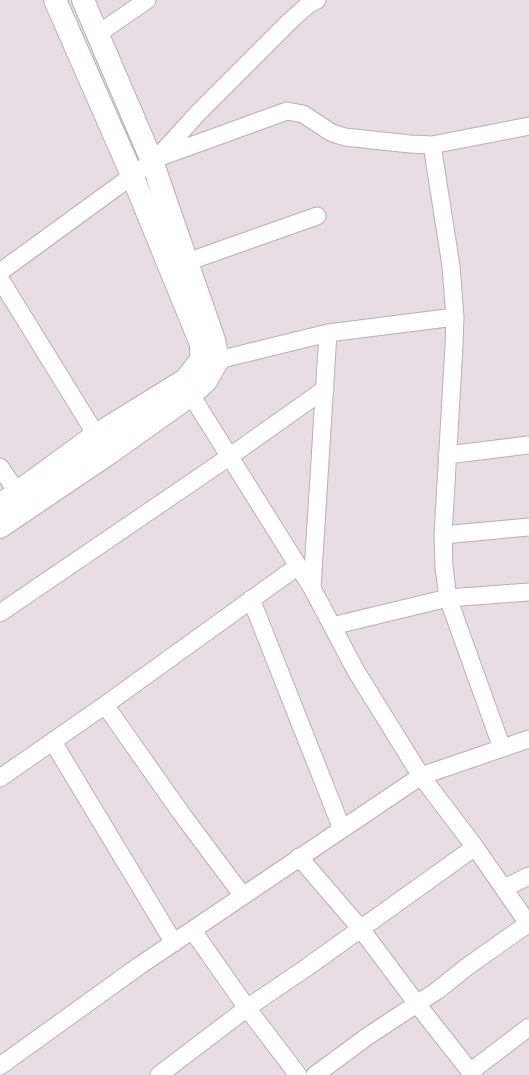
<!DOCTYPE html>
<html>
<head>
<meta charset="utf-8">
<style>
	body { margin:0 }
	canvas { display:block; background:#e8dde2 }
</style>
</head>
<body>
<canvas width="529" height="1075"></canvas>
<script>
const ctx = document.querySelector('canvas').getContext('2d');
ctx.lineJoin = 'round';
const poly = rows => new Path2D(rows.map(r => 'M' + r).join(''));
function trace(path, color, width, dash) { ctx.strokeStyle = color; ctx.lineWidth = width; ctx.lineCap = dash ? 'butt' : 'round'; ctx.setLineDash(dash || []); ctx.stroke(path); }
const street = poly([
	[98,34,147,0],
	[432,145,451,266,455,317,454,346,443,535,444,567,448,598,502,748],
	[160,157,287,111,303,114,332,133,345,137,410,144,432,145,529,126],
	[187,262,317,216],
	[0,272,158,157,199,112,290,21,308,5,317,0],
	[0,279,103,446],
	[207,360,218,360,328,333],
	[186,384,191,395,312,588,356,671,421,776,475,847,529,925],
	[447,455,529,445],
	[0,467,17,492],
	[443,535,529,527],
	[312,588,328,333,455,317],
	[251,599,342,829],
	[0,613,229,457,325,389],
	[332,626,448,598,529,592],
	[105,705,181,813,243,896],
	[53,742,174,943],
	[0,778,105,705,298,566],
	[299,857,361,929,417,1004,473,1075],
	[504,888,529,876],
	[193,931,247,1008,298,1075],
	[0,1066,139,966,421,776,529,739],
	[470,1072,529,1027],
	[159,1075,247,1008,306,968,475,847],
	[315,1075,368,1036,438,990,468,966,529,923]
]);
const secondary = poly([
	[0,505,96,435,185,380,201,360,201,344,132,175,55,0],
	[0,527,108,454,191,395,206,381,218,360,214,340,152,161,83,0]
]);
trace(street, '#baafb3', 19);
trace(secondary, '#baafb3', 24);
trace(street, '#fff', 17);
trace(secondary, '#fff', 22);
</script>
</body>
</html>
